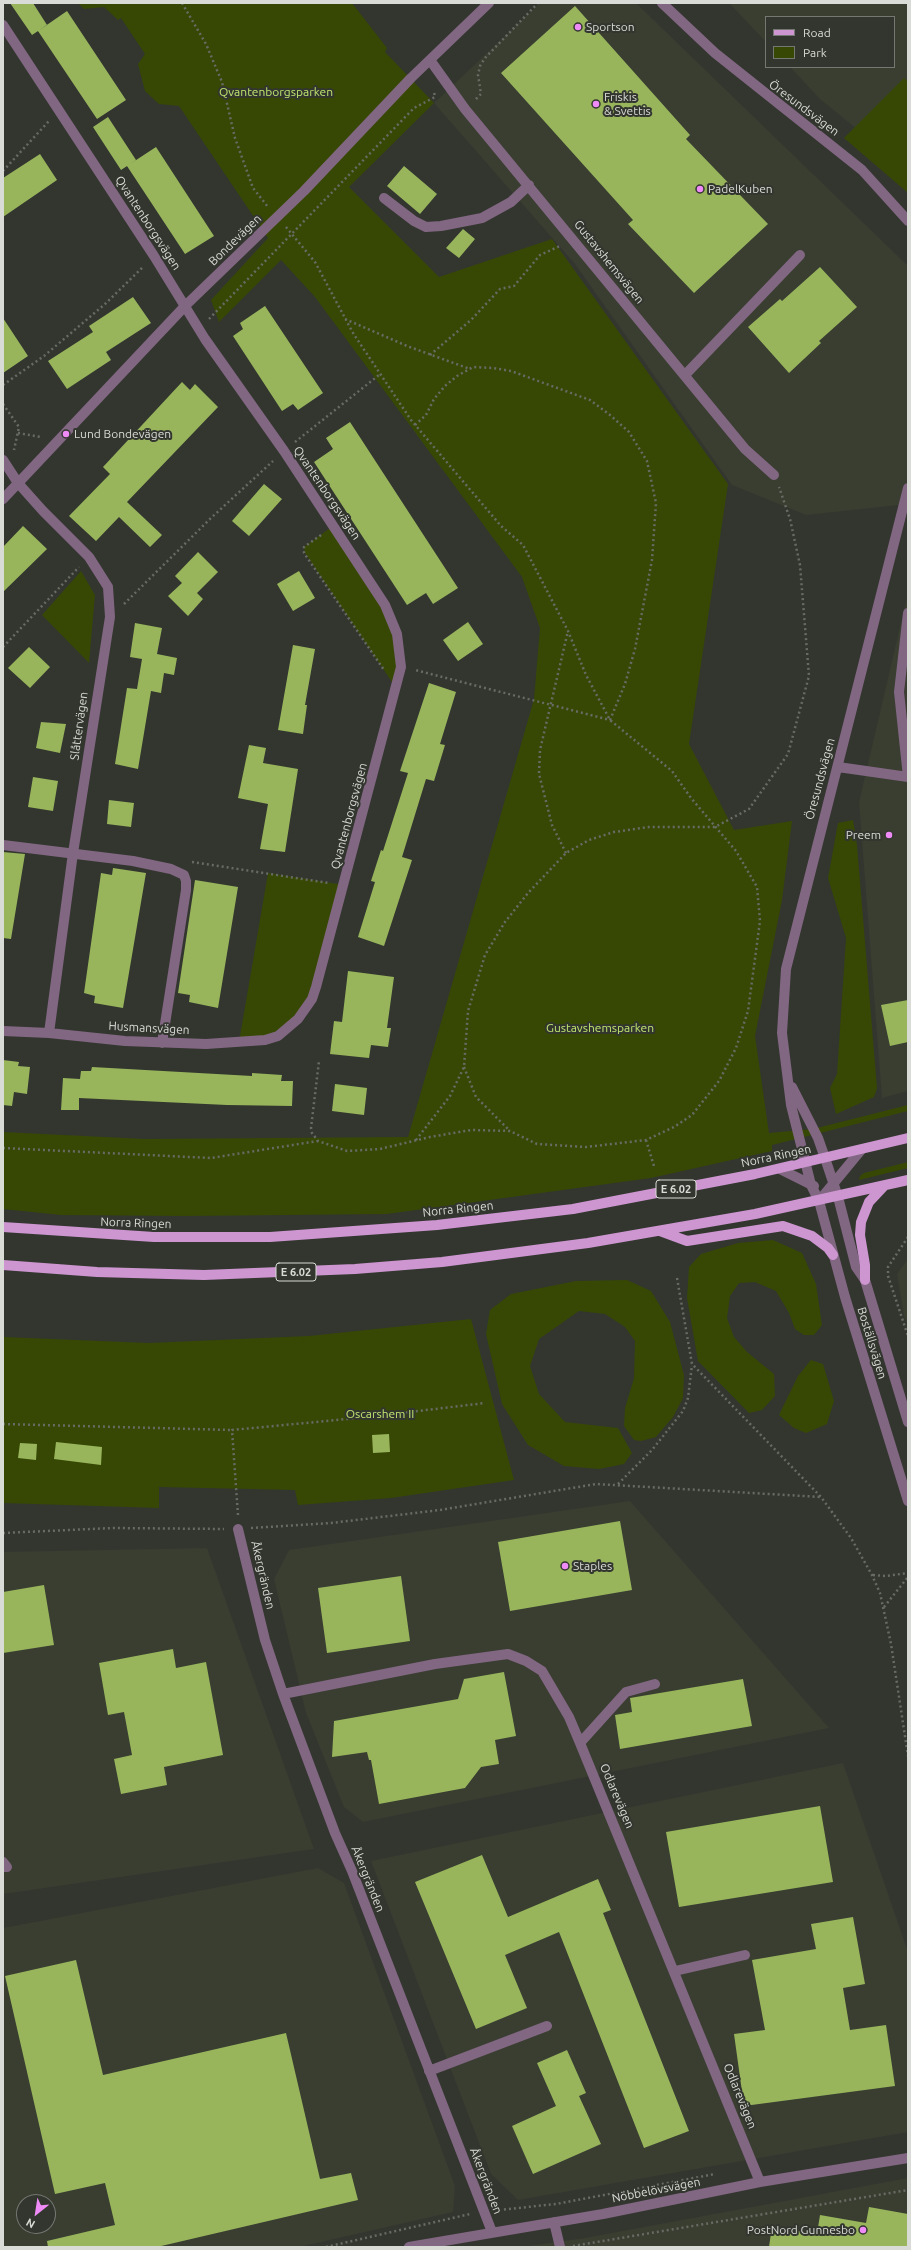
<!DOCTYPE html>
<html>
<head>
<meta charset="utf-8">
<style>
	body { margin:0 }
	#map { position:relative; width:911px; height:2250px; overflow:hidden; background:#33362f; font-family:Ubuntu,sans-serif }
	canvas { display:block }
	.frame { position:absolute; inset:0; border:4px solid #d9dbd6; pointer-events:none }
	.legend { position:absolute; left:765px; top:16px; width:130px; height:52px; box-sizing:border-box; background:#33362f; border:1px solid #757872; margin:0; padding:5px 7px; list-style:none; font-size:12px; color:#d9dbd6 }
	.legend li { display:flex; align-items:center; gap:8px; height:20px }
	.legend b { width:20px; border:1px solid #757872 }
	.north { position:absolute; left:16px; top:2194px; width:40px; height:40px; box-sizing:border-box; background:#33362f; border:1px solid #757872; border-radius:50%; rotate:210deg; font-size:11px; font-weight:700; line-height:16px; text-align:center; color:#d9dbd6 }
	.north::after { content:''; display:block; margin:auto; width:14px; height:18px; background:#ef8bf6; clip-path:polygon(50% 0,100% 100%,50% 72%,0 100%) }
</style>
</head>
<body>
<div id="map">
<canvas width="911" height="2250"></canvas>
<div class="frame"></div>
<ul class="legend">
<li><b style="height:5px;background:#cd96d1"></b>Road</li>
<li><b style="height:11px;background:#374805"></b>Park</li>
</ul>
<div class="north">N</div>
</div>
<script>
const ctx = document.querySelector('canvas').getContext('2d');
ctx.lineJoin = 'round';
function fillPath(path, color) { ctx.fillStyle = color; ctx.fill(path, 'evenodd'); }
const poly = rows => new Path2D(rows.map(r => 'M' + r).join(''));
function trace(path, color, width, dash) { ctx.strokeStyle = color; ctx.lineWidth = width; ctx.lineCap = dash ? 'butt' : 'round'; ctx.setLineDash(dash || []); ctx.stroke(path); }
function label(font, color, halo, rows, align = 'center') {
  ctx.font = font + ' Ubuntu,sans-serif'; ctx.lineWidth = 4; ctx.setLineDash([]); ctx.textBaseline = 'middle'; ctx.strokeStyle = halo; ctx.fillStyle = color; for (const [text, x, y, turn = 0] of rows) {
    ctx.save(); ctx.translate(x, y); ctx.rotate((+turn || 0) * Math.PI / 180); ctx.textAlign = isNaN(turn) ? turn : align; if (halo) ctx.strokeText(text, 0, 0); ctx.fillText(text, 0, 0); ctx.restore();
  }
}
const built = poly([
	[540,3,636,3,908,266,908,504,806,515,732,485,575,264,434,103],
	[729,3,908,3,908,171,820,99,790,67,894,67,894,17,766,17,766,42],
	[908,593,908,1091,882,1098,859,802],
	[908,1259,908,1326,904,1315,897,1274],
	[630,1501,829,1728,363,1822,344,1807,306,1713,274,1579,289,1550],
	[207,1548,314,1849,3,1894,3,1552],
	[843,1763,908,1952,908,2132,518,2200,491,2174,371,1861],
	[318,1868,344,1883,455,2186,453,2212,299,2247,3,2247,3,1928],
	[24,2202,48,2202,48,2226,24,2226],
	[908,2178,908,2247,521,2247,585,2238]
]);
const green = poly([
	[78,3,352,3,387,48,385,52,434,103,349,187,439,277,552,239,728,484,689,744,734,830,792,821,782,900,755,1036,769,1133,813,1129,908,1105,908,1111,772,1145,772,1151,651,1178,387,1214,184,1216,61,1215,3,1209,3,1132,145,1139,408,1137,534,699,540,628,522,577,315,297,281,260,219,322,211,300,268,238,179,106,159,104,145,91,138,64,145,54,121,18,118,20,104,7,84,9],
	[904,78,908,82,908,193,844,138],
	[333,526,397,634,396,688,305,553,304,547],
	[81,571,95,595,89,663,42,615],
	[853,820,857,845,877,1088,874,1097,836,1114,830,1088,837,1074,846,938,828,878,838,823],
	[268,873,344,885,312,999,278,1036,239,1042],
	[908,1162,908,1168,859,1180,860,1176,864,1173],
	[773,1240,802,1253,816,1284,822,1325,814,1335,804,1335,795,1329,789,1313,776,1291,755,1282,739,1283,730,1296,727,1318,734,1337,747,1352,774,1374,775,1396,762,1410,749,1413,698,1361,687,1298,689,1267,701,1254,738,1243],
	[627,1280,651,1291,670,1322,684,1375,683,1398,673,1417,656,1437,641,1441,634,1440,624,1426,625,1408,634,1378,635,1341,625,1327,605,1314,579,1311,539,1339,530,1366,539,1394,565,1422,618,1428,632,1453,624,1464,599,1469,564,1466,528,1445,502,1404,486,1334,490,1310,511,1294,576,1281],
	[471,1319,514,1480,391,1498,298,1505,295,1490,159,1487,159,1508,3,1503,3,1337,149,1343,309,1336],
	[811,1360,823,1364,834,1401,827,1424,806,1433,794,1428,779,1415,798,1376]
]);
const building = poly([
	[10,3,33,3,47,25,32,35],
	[575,6,690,135,686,139,768,224,694,293,628,224,633,220,501,73],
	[67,11,126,100,97,119,38,31],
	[108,117,136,160,121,170,93,127],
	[156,147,214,236,185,254,127,166],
	[40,154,57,180,3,217,3,178],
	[404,166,437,194,420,214,387,186],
	[463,229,475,239,459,258,446,248],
	[820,267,857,307,819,341,821,343,789,373,748,327,780,299,782,301],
	[133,297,151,323,106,352,111,360,67,389,48,361,93,332,89,326],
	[265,306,323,393,298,410,293,404,282,411,233,336,243,329,240,323],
	[3,318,28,356,3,373],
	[182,382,190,390,195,384,218,407,127,502,162,535,150,547,119,517,96,541,69,516,110,474,103,467],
	[350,422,458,588,433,604,426,593,407,605,314,462,333,449,326,438],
	[264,484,282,499,249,536,232,521],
	[23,526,47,549,3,592,3,547],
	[198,552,218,572,197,593,203,599,188,616,168,596,182,583,175,576],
	[299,571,315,598,293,611,277,584],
	[468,622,483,644,458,661,443,640],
	[135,623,162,628,157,654,177,658,174,675,164,673,161,693,151,691,138,769,115,764,127,688,137,689,142,659,130,657],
	[293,645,315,649,305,705,307,705,303,734,278,730],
	[29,647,50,667,30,688,8,668],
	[429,683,456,692,440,744,445,745,434,781,426,779,402,857,412,860,384,946,358,937,375,882,371,881,381,850,383,851,408,773,400,771],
	[41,722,66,724,60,753,36,748],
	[249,745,266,748,263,763,298,769,285,852,260,849,268,804,238,798],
	[33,777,58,781,53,811,28,807],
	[109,800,134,803,131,827,107,824],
	[3,852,25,854,11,939,3,938],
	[113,868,146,873,123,1008,94,1003,95,996,84,993,101,873,112,875],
	[195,880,238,887,218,1008,189,1002,190,995,178,993],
	[348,971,394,977,387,1028,391,1028,388,1047,371,1045,369,1058,330,1054,334,1021,342,1022],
	[908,1000,908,1042,890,1046,881,1005],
	[3,1060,19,1062,18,1066,30,1067,27,1094,14,1092,12,1106,3,1105],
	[92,1067,252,1076,252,1073,282,1075,281,1081,293,1081,292,1106,227,1105,79,1098,79,1110,61,1110,63,1078,80,1079,81,1071,91,1071],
	[335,1084,367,1088,364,1115,332,1111],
	[389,1434,390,1452,373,1453,372,1435],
	[56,1442,102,1447,101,1465,54,1459],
	[20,1443,37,1444,36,1460,18,1458],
	[620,1521,632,1590,510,1611,498,1542],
	[401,1576,410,1641,327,1653,318,1588],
	[44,1585,54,1645,3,1653,3,1592],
	[173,1649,176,1668,206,1662,223,1755,164,1767,167,1785,121,1794,114,1759,132,1755,124,1712,108,1715,99,1663],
	[504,1672,516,1736,495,1740,499,1764,481,1767,465,1788,379,1804,371,1760,369,1760,367,1752,332,1757,334,1721,458,1699,464,1679],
	[743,1679,752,1726,620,1749,615,1715,632,1712,630,1698],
	[820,1806,833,1882,679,1907,666,1832],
	[482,1855,508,1917,598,1879,611,1910,603,1913,689,2131,644,2148,559,1932,505,1955,527,2008,476,2029,415,1882],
	[853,1917,865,1984,843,1988,850,2030,886,2025,895,2086,744,2106,734,2034,765,2030,752,1960,816,1949,811,1924],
	[76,1960,103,2075,286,2033,320,2179,351,2173,358,2200,157,2247,48,2247,47,2241,115,2225,105,2183,55,2194,5,1976],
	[567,2050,586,2093,579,2096,601,2144,533,2174,512,2126,556,2106,537,2063],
	[869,2207,908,2214,908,2247,769,2247,772,2226,817,2234,820,2215,866,2223]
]);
const path = poly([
	[182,3,206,44,222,82,235,138,253,188,268,207],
	[476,99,481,94,478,75,480,66,485,58,538,3],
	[3,171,49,121],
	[286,227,315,262,353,333,411,420,501,526,523,545,568,631,586,675,610,720,672,771,691,798,736,851,757,887,760,921,748,1011,736,1048,719,1081,692,1115,674,1127,646,1140,586,1147,537,1144,510,1131,471,1130,430,1137,380,1149,347,1151,318,1141,312,1133,311,1128,319,1061],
	[209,319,414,108,435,97,434,92],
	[345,319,407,346,470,369],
	[430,355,471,320,500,289,514,286,540,255,560,246],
	[3,385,44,356,105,304,143,267],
	[3,404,19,427,14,450],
	[415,425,426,415,434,399,445,386,457,376,473,367,493,368,511,371,590,400,610,415,629,432,647,461,656,503,652,560,635,649,625,684,610,720,415,670],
	[18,433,41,437],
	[295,442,379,375],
	[321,535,304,547,304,553,384,670],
	[124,604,211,518,273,461],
	[3,647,79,567],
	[566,853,552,825,539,774,540,750,568,631],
	[192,862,329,883],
	[464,1067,476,1097,509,1130],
	[416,1140,450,1096,464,1067,468,1011,485,955,505,922,528,893,566,853,589,840,614,832,649,827,715,827,749,809,788,754,809,676,800,565,790,519,779,487],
	[646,1140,654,1166],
	[3,1148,211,1158,318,1141],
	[908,1237,888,1267,888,1276,908,1336],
	[677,1278,692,1364,821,1497,851,1538,872,1575,880,1593,891,1644,908,1756],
	[3,1424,232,1430],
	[618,1484,652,1450,683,1411,688,1398,692,1365],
	[238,1515,232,1430,368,1417,485,1403],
	[251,1528,331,1523,440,1510,596,1484,821,1497],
	[3,1533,113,1528,224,1529],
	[873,1575,886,1576,908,1573],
	[884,1607,908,1577],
	[499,2210,556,2204,715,2174],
	[573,2246,908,2190],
	[326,2247,470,2214]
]);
const minor = poly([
	[662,3,715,53,862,170,908,221],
	[3,25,154,256,205,339,284,451,385,605,397,634,401,667,316,987,312,999,298,1019,278,1036,265,1040,206,1044,125,1041,49,1033,3,1031],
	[430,60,465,109,745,449,774,475],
	[384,198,414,221,426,227,441,226,482,218,511,202,529,185],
	[685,375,800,255],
	[3,460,18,483,43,511,89,557,108,587,110,617,73,853,49,1033],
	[908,488,786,969,782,1033,791,1105,811,1185,819,1201,845,1297,908,1501],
	[3,499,186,305,304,191,411,78,489,3],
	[838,767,908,777,899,692,908,613],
	[3,845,133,861,171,869,184,875,186,881,186,890,162,1043],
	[792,1087,818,1138,825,1158,838,1197,856,1267,865,1280,908,1422],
	[780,1169,814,1186],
	[819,1201,861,1150],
	[238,1529,265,1640,283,1694,335,1833,352,1871,492,2232],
	[283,1694,435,1664,508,1654,526,1661,542,1671,569,1717,580,1743,760,2182],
	[580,1743,626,1692,655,1684],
	[3,1862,7,1867,3,1867],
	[675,1971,745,1955],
	[429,2071,547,2026],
	[554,2222,560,2247],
	[409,2247,603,2214,760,2182,908,2158]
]);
const major = poly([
	[3,1227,154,1237,270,1237,437,1225,573,1209,755,1174,908,1138],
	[660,1231,687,1241,783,1226,812,1236,828,1248,833,1255],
	[3,1265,97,1272,204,1275,355,1269,442,1262,588,1243,755,1214,908,1180],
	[865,1280,865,1265,860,1235,861,1222,869,1202,884,1186]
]);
const markers = [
	[578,27,4,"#ef8bf6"],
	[596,104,4,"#ef8bf6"],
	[700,189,4,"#ef8bf6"],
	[66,434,4,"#ef8bf6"],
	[889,835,4,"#ef8bf6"],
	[565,1566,4,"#ef8bf6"],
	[863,2230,4,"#ef8bf6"]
];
const shields = [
	[676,1189,40],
	[296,1272,40]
];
const shieldNames = [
	["E 6.02",676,1189],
	["E 6.02",296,1272]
];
const poiNames = [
	["Sportson",586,27],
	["Friskis",604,97],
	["& Svettis",604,111],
	["PadelKuben",708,189],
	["Lund Bondevägen",74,434],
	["Preem",881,835,"right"],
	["Staples",573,1566],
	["PostNord Gunnesbo",855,2230,"right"]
];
const parkNames = [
	["Qvantenborgsparken",276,92],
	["Gustavshemsparken",600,1028],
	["Oscarshem II",380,1414]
];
const streetNames = [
	["Öresundsvägen",804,108,37],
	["Qvantenborgsvägen",148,223,57],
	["Bondevägen",235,240,-44],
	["Gustavshemsvägen",609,262,51],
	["Qvantenborgsvägen",327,493,56],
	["Slåttervägen",79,726,-82],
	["Öresundsvägen",820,779,-75],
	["Qvantenborgsvägen",349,816,-75],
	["Husmansvägen",149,1028,3],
	["Norra Ringen",776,1156,-12],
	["Norra Ringen",458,1209,-6],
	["Norra Ringen",136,1223,2],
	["Boställsvägen",872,1343,73],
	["Åkergränden",263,1575,77],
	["Odlarevägen",617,1796,67],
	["Åkergränden",368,1879,68],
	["Odlarevägen",740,2096,68],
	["Åkergränden",486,2181,69],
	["Nöbbelövsvägen",656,2190,-11]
];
fillPath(built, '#393e31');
fillPath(green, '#374805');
fillPath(building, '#98b55c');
trace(path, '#686b64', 2.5, [2, 3]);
trace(minor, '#826783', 10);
trace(major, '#cd96d1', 10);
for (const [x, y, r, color] of markers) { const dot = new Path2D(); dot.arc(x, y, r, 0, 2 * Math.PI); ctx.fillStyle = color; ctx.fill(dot); trace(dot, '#33362f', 1.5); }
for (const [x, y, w] of shields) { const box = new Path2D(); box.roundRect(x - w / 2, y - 9, w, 18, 3); ctx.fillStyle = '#33362f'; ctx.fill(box); trace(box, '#d9dbd6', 1); }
label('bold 11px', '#d9dbd6', null, shieldNames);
label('12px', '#d9dbd6', '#33362f', poiNames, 'left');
label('12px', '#bfe56f', '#33362f', parkNames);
label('12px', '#d9dbd6', '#33362f', streetNames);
</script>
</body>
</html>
